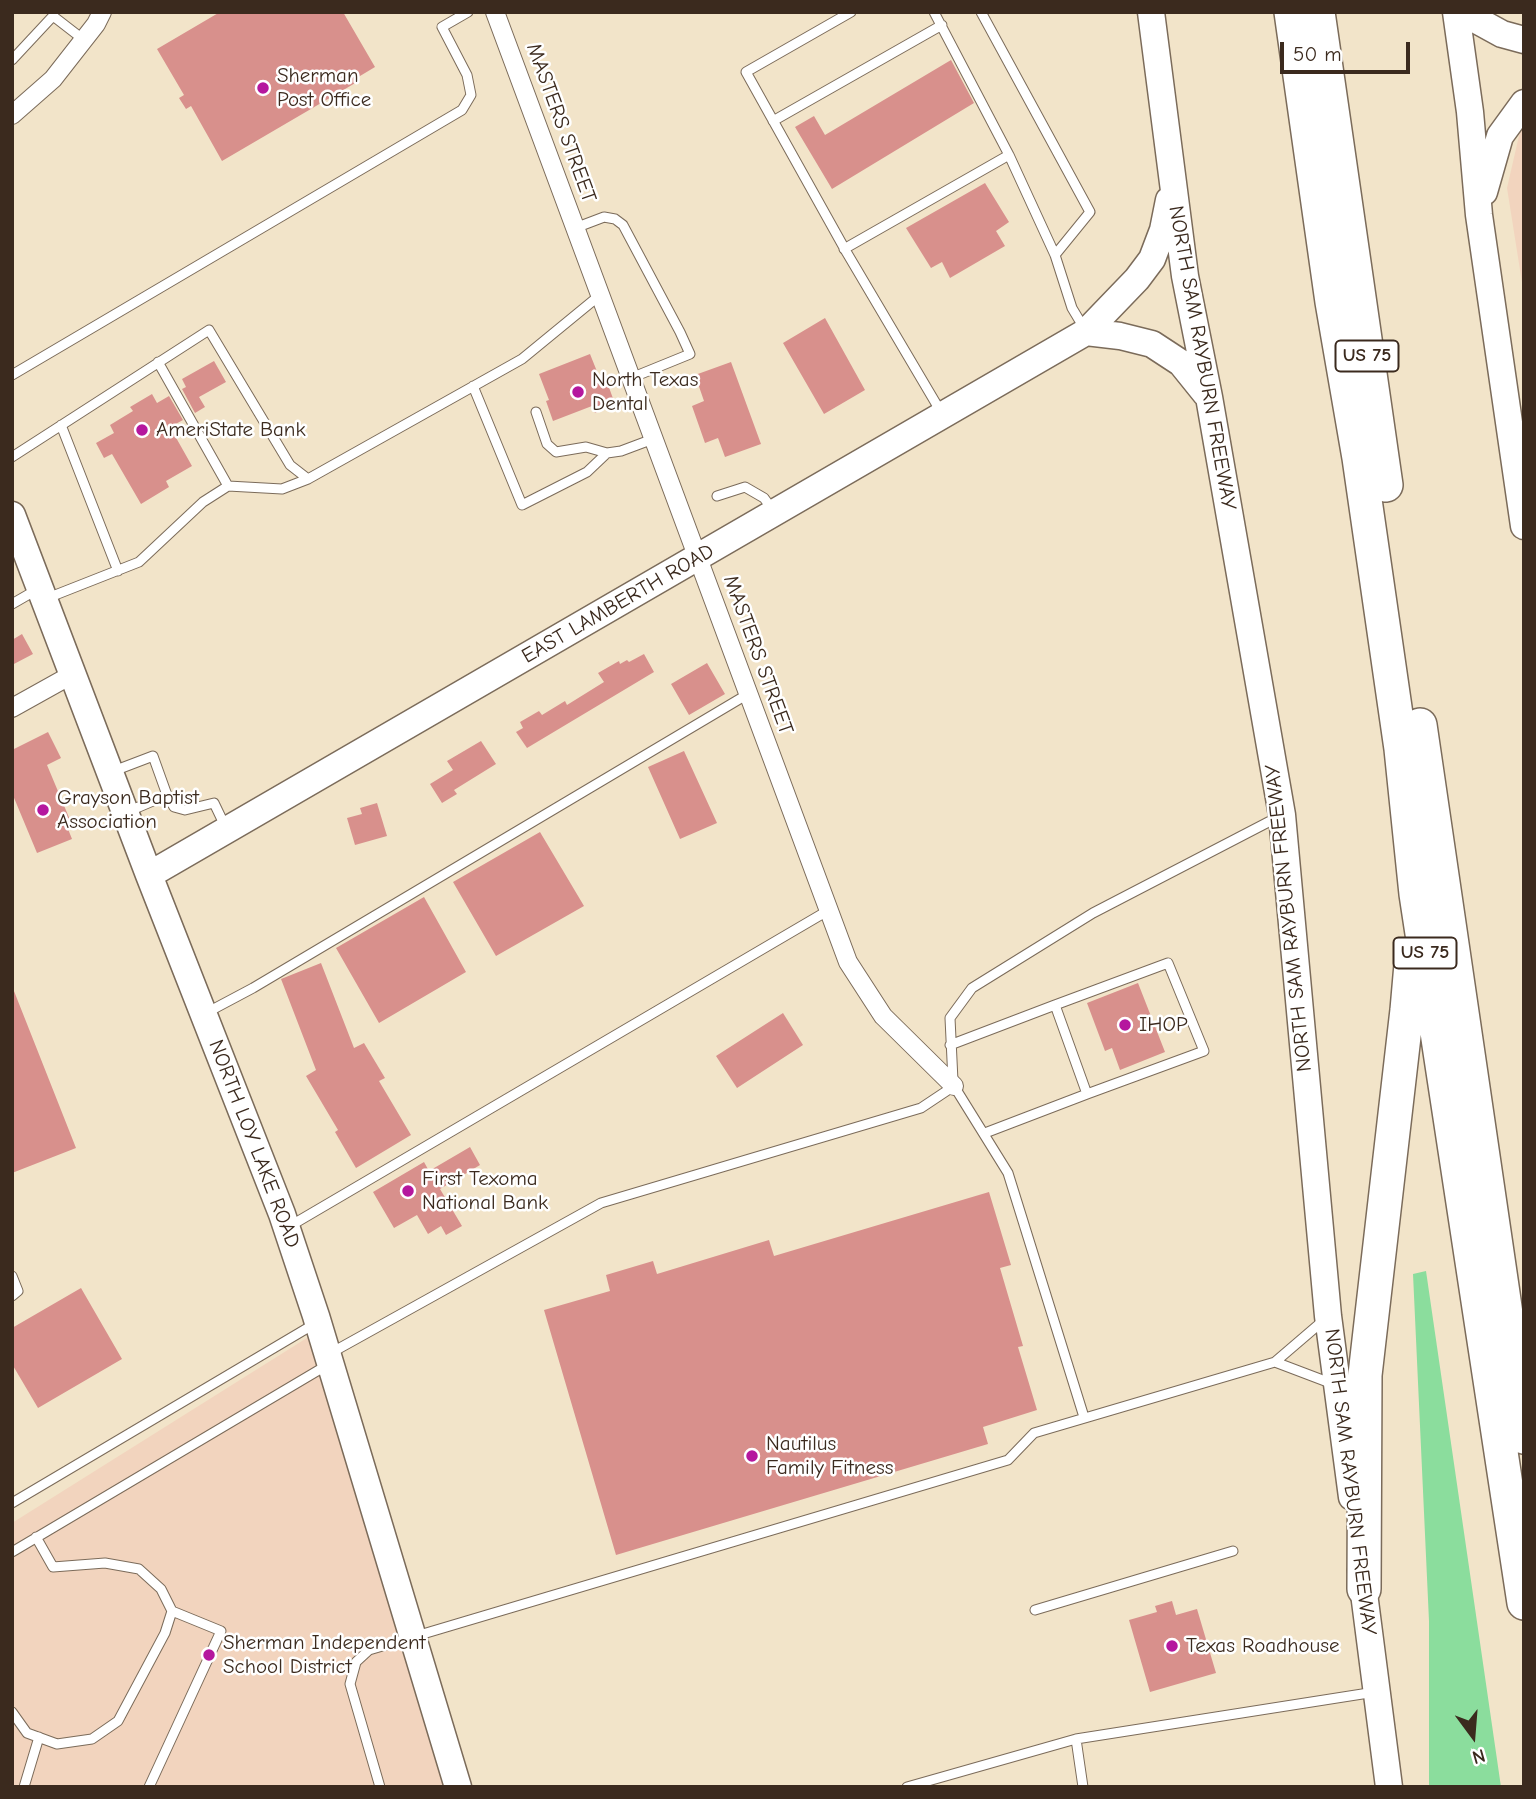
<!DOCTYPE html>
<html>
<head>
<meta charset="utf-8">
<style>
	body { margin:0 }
	#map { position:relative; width:1536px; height:1799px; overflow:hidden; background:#f2e4c9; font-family:"Comic Neue",sans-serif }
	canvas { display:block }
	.frame { position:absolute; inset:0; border:14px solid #3b2a1e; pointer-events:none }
	.north { position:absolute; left:1438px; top:1701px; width:70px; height:70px; -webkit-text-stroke:5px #fff; paint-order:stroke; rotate:164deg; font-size:19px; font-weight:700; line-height:28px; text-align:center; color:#3b2a1e }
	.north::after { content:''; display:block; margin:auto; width:24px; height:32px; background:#3b2a1e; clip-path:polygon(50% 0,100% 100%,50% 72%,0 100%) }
	.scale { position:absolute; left:1280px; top:42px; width:130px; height:32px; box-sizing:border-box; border:4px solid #3b2a1e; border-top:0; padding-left:9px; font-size:21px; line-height:24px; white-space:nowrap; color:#3b2a1e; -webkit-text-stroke:5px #fff; paint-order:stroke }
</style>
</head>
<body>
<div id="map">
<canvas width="1536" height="1799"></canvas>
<div class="frame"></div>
<div class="north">N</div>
<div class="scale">50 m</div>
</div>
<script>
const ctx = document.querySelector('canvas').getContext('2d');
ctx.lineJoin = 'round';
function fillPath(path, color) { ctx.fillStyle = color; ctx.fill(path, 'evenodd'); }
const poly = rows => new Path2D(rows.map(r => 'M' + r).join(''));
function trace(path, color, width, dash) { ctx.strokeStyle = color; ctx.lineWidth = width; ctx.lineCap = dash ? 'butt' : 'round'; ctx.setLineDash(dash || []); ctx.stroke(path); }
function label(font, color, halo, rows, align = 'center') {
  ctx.font = font + ' "Comic Neue",sans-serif'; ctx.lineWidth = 5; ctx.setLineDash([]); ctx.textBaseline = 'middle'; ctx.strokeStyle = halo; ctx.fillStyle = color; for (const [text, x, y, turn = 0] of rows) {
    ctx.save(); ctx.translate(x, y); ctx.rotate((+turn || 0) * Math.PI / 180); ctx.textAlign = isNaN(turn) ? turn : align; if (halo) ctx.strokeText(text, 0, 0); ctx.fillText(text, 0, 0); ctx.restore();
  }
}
const built = poly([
	[1524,125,1524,295,1507,188,1521,127],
	[310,1336,446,1787,12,1787,12,1523]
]);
const green = poly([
	[1426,1271,1501,1787,1429,1787,1429,1621,1413,1274]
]);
const building = poly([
	[220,12,343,12,375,67,355,79,357,82,222,161,191,106,186,109,179,98,184,95,157,49],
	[951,60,974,103,832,189,795,127,814,116,825,135],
	[985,183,1009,222,996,231,1005,246,950,278,942,262,931,268,906,228],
	[825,318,865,390,824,414,783,343],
	[590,354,602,384,607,382,615,404,595,413,592,406,553,421,546,401,549,400,539,374],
	[214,361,226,382,199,397,205,407,195,413,182,389,186,387,182,379],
	[731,362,761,444,725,457,718,438,705,443,692,406,704,401,695,375],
	[152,394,157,403,169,396,183,420,170,427,192,466,166,481,169,487,141,504,112,454,104,458,96,443,114,433,110,425,133,411,130,407],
	[22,634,33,654,12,665,12,640],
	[644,654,654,672,527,748,516,732,523,728,520,722,539,711,542,715,565,701,567,705,604,682,598,673,619,661,620,664,627,660,629,662],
	[707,663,725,694,689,715,671,684],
	[48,732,61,758,47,765,73,827,68,829,72,839,37,853,12,793,12,750],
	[481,741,496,764,454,790,457,794,442,803,430,784,453,770,447,761],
	[684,751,717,823,680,839,648,767],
	[377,803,387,836,355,845,347,818,362,814,360,808],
	[540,832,584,906,496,956,453,882],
	[424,897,466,972,379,1023,336,948],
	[321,963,354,1048,364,1043,385,1078,379,1081,411,1135,356,1168,335,1132,338,1130,306,1076,316,1070,281,979],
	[1138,983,1165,1052,1120,1070,1112,1048,1105,1051,1087,1003],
	[12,986,76,1148,12,1173],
	[783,1013,803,1045,737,1088,716,1056],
	[470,1147,480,1165,440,1189,462,1226,446,1235,441,1226,428,1234,417,1215,394,1228,373,1192,424,1162,429,1171],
	[989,1192,1011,1265,1000,1268,1023,1346,1018,1347,1037,1410,983,1427,988,1444,616,1555,544,1310,610,1291,606,1275,653,1261,657,1274,769,1240,774,1256],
	[81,1288,122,1359,38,1408,12,1364,12,1328],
	[1172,1601,1176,1615,1197,1609,1216,1673,1150,1692,1129,1620,1157,1612,1155,1606]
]);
const lane = poly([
	[54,12,53,16,84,40],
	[851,12,746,72,847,253,941,412],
	[934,12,1009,155,1055,255,1072,308,1084,328],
	[981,12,1090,212,1055,255],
	[12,60,53,16],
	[773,121,942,25],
	[575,228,604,217,615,219,623,225,680,332,690,354,631,378],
	[844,249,1009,155],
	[158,362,228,486],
	[12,375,462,110,471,95,467,75,442,27,468,12],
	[473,386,522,505,587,472,607,453],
	[536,412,547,444,556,452,586,447,607,453,621,451,653,439],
	[61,425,118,571],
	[12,457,209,330,290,465,308,479,522,359,600,295],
	[717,496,745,487,764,498,772,509],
	[45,599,139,562,203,502,228,486,282,489,308,479],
	[12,604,38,589],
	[111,772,153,756,167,795,127,812],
	[167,795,174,807,185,810,214,803,226,828],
	[1055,1005,1168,963,1204,1051,1087,1094],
	[206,1013,253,988,748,694],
	[950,1045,1055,1005,1087,1094,985,1133],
	[953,1081,950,1018,972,988,1093,913,1278,817],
	[290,1226,829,910],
	[12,1276,18,1291,12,1296],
	[329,1354,601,1203,921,1108,954,1086,1008,1173,1084,1417],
	[1275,1362,1333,1384],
	[12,1503,316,1323],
	[12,1552,329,1364],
	[1035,1610,1233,1551],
	[12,1712,27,1733,57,1744,92,1739,118,1721,165,1633,172,1611,161,1589,139,1569,105,1563,53,1567,36,1537],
	[1076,1739,1083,1787],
	[24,1787,39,1737],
	[149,1787,221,1631,172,1611],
	[380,1787,350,1684,356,1662,369,1650,1008,1460,1034,1433,1275,1362,1324,1320],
	[907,1787,1076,1739,1375,1692]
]);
const street = poly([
	[495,12,848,962,883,1016,954,1086],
	[12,115,53,79,96,24,102,12],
	[12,708,73,674]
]);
const secondary = poly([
	[1151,12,1185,276,1209,397,1282,815,1328,1316,1352,1497],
	[1456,12,1470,112,1479,215,1524,526],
	[1469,12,1471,17,1502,34,1524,40],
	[1484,192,1500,136,1524,103],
	[1086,332,1120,336,1152,344,1181,363,1206,394],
	[12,515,149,875,282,1214,316,1316,458,1787],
	[149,875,1086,332,1137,279,1152,259,1163,230,1169,200],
	[1361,1570,1389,1787]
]);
const highway = poly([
	[1291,12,1332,302,1359,458,1401,749,1416,894,1524,1603],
	[1318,12,1386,485],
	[1420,725,1524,1437],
	[1364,1589,1365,1375,1407,1010,1412,953]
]);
const markers = [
	[263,88,7,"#b5179e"],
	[578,392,7,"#b5179e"],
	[142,430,7,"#b5179e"],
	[43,810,7,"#b5179e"],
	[1125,1025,7,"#b5179e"],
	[408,1191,7,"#b5179e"],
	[752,1456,7,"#b5179e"],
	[1172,1646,7,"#b5179e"],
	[209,1655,7,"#b5179e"]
];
const shields = [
	[1367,356,63],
	[1425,953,63]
];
const shieldNames = [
	["US 75",1367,356],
	["US 75",1425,953]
];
const poiNames = [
	["Sherman",277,76],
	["Post Office",277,100],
	["North Texas",592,380],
	["Dental",592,404],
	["AmeriState Bank",156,430],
	["Grayson Baptist",57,798],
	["Association",57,822],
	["IHOP",1139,1025],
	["First Texoma",422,1179],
	["National Bank",422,1203],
	["Nautilus",766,1444],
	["Family Fitness",766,1468],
	["Sherman Independent",223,1643],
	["School District",223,1667],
	["Texas Roadhouse",1186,1646]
];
const streetNames = [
	["MASTERS STREET",561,123,70],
	["NORTH SAM RAYBURN FREEWAY",1202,358,80],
	["EAST LAMBERTH ROAD",618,604,-30],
	["MASTERS STREET",758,655,70],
	["NORTH SAM RAYBURN FREEWAY",1289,918,-96],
	["NORTH LOY LAKE ROAD",254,1144,69],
	["NORTH SAM RAYBURN FREEWAY",1350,1482,83]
];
fillPath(built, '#f2d4be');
fillPath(green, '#8bdd9d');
fillPath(building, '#d8908c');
trace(lane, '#7b6b5a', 11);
trace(street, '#7b6b5a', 20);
trace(secondary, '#7b6b5a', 29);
trace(highway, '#7b6b5a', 36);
trace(lane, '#fff', 9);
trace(street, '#fff', 18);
trace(secondary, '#fff', 26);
trace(highway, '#fff', 33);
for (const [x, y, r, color] of markers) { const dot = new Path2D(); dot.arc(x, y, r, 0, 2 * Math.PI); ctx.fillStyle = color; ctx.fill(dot); trace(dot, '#fff', 2.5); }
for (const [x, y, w] of shields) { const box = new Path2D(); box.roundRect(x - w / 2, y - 15.5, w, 31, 5); ctx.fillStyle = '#fff'; ctx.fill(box); trace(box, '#3b2a1e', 2); }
label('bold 19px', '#3b2a1e', null, shieldNames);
label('21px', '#3b2a1e', '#fff', poiNames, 'left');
label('21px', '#3b2a1e', '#fff', streetNames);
</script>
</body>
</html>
